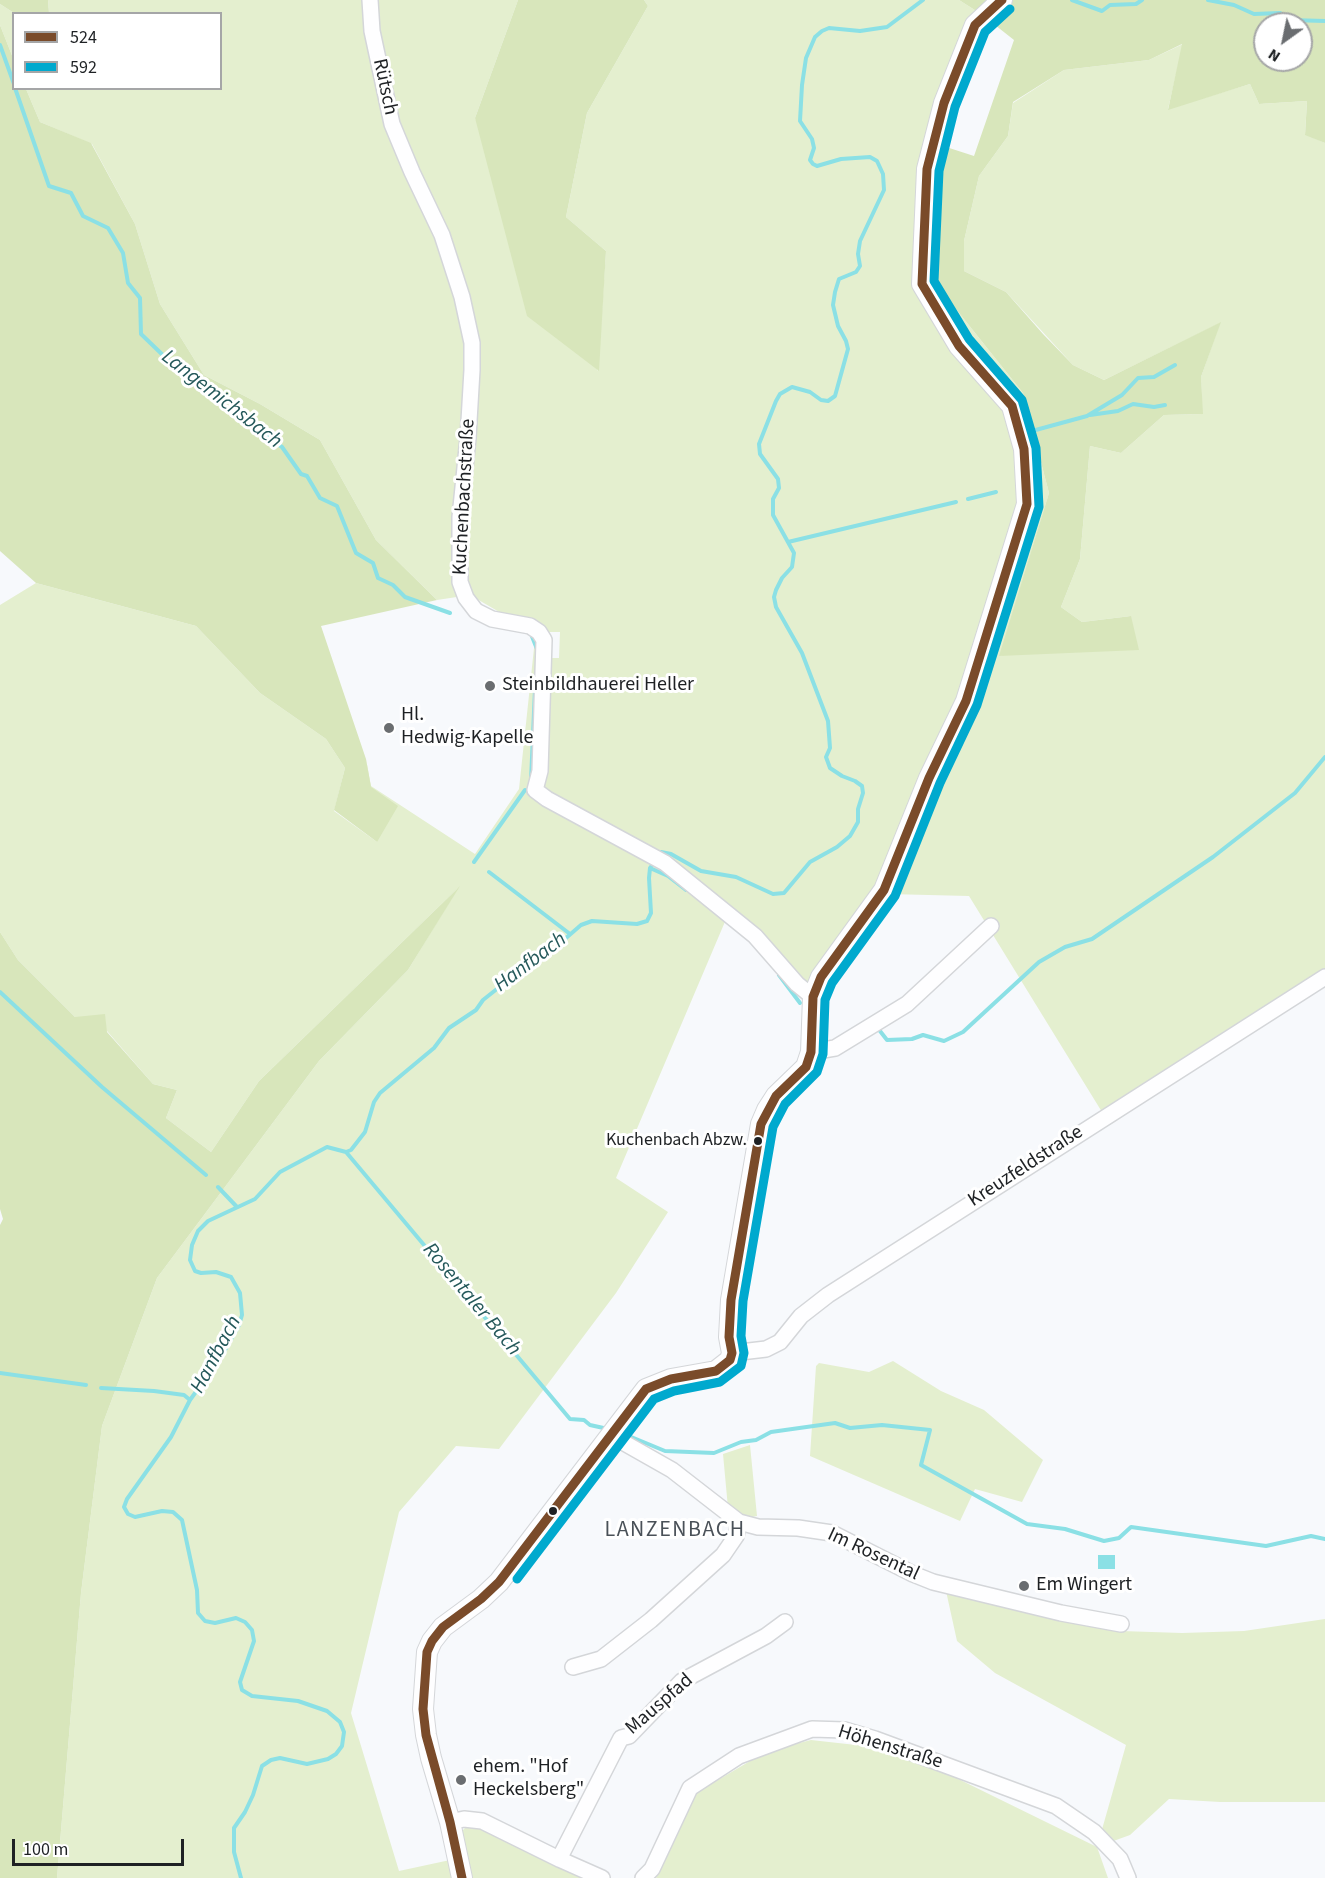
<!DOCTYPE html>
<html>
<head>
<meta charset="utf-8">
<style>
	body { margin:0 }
	#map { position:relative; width:1325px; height:1878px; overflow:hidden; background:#f7f9fc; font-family:"Source Sans 3",sans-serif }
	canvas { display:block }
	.legend { position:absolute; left:12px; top:12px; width:210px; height:78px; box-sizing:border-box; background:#fff; border:2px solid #a5a6a7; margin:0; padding:8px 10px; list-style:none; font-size:18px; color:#1e2124 }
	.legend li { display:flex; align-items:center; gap:12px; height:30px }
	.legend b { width:30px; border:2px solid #a5a6a7 }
	.north { position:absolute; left:1253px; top:12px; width:60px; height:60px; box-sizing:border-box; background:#fff; border:2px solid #a5a6a7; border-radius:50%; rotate:213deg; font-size:16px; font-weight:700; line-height:24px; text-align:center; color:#1e2124 }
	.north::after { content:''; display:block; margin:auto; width:21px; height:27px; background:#6a6d70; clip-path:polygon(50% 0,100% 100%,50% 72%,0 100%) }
	.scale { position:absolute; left:12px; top:1839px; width:172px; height:27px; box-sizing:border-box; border:3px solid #1e2124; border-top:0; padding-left:8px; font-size:18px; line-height:21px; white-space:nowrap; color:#1e2124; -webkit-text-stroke:4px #fff; paint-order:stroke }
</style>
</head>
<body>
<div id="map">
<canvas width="1325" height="1878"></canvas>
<ul class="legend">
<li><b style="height:8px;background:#7a4b2a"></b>524</li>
<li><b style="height:8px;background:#00a9ce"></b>592</li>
</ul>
<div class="north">N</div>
<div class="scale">100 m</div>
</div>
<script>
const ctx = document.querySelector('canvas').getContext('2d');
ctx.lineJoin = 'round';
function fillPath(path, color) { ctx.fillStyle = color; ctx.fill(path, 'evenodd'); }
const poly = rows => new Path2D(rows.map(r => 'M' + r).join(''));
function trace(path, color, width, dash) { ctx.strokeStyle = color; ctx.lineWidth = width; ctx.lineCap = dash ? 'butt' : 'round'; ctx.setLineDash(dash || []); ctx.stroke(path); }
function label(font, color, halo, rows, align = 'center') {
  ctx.font = font + ' "Source Sans 3",sans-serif'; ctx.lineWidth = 6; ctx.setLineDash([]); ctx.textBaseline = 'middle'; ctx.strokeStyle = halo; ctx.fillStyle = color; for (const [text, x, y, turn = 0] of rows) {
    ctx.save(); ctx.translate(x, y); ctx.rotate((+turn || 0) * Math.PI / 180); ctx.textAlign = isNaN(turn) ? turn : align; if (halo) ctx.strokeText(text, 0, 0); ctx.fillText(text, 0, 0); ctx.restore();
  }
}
const green = poly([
	[48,0,518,0,475,118,598,371,606,251,566,217,587,113,648,6,644,0,959,0,981,14,979,27,940,145,932,279,1023,393,1049,493,1000,656,1131,616,1082,622,1061,607,1080,559,1090,446,1121,453,1164,415,1202,414,1201,377,1220,323,1104,380,1073,365,1006,292,964,271,964,241,979,176,1008,136,1013,103,1064,70,1149,60,1183,44,1168,109,1250,84,1259,104,1307,101,1305,134,1325,143,1325,986,1201,1064,1110,1125,969,896,888,894,820,995,727,917,616,1178,668,1212,616,1293,499,1449,456,1446,399,1512,351,1713,399,1871,450,1860,462,1831,466,1827,479,1827,585,1878,57,1878,81,1593,102,1426,157,1278,319,1061,408,970,458,888,259,1081,211,1152,166,1118,177,1090,153,1084,107,1031,75,1017,18,960,0,932,0,605,36,583,196,626,260,693,326,739,345,768,334,811,377,842,366,759,371,786,475,854,519,789,537,620,501,613,470,595,437,600,376,540,320,440,260,404,204,375,160,304,135,224,92,144,40,122,26,89,220,88,220,14,49,13],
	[549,632,560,632,559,658,549,658],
	[0,4,14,13,13,58,0,25],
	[893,1361,941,1391,984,1410,1043,1460,1022,1502,975,1489,960,1521,810,1456,816,1366,819,1363,869,1372],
	[750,1445,757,1516,747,1518,728,1508,723,1454],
	[946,1591,1121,1631,1182,1633,1244,1631,1325,1619,1325,1802,1220,1802,1169,1799,1130,1835,1097,1847,1108,1878,656,1878,696,1793,767,1751,811,1740,865,1746,942,1771,1097,1847,1126,1745,995,1673,957,1641]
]);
const forest = poly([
	[0,0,48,0,49,13,14,13,0,4],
	[518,0,644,0,648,6,587,113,566,217,606,251,599,371,527,316,475,118],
	[959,0,1325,0,1325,143,1305,135,1307,101,1259,104,1250,84,1168,110,1182,44,1149,60,1064,70,1013,102,1008,136,979,176,964,241,964,271,1006,292,1043,334,1073,365,1104,380,1221,322,1201,377,1203,414,1164,415,1121,453,1090,446,1080,559,1061,607,1082,622,1131,616,1139,650,999,656,1049,493,1023,393,932,279,940,145,974,156,1014,40,981,14],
	[1265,24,1301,24,1301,60,1265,60],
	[0,25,13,58,14,88,26,89,40,122,91,143,135,224,160,304,204,375,260,404,320,440,376,540,437,600,321,626,366,759,371,787,398,806,377,842,334,810,345,768,326,739,260,693,196,626,36,583,0,551],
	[460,886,408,970,319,1061,157,1278,102,1426,81,1593,57,1878,0,1878,0,1225,3,1219,0,1209,0,932,18,960,75,1017,105,1014,107,1032,153,1084,177,1090,166,1118,211,1152,259,1081]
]);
const water = poly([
	[1098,1555,1115,1555,1115,1569,1098,1569]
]);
const stream = poly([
	[1072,0,1102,11,1110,5,1136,4,1142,0],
	[1208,0,1234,5,1254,14,1280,13,1290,20,1325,21],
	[0,45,14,84],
	[15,88,49,186,71,193,83,216,108,228,123,253,128,283,140,298,141,334,168,360,189,369,203,392,282,447,301,474,307,476,320,498,337,506,356,553,373,563,378,578,393,585,405,597,450,613],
	[1090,415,1118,411,1133,404,1154,407,1165,405],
	[1032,431,1087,416,1122,395,1138,378,1154,377,1175,365],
	[968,499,996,492],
	[788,542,956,502],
	[531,634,537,649],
	[531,780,535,689],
	[658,856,661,852,671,854,701,871,736,877,773,894,784,893,810,862,837,847,850,836,858,822,858,809,863,793,862,786,855,781,842,776,830,768,826,757,830,748,828,721,802,653,776,607,774,597,776,590,782,578,792,567,794,553,773,515,773,499,779,488,778,479,760,454,759,444,776,401,780,394,792,387,810,392,821,400,828,401,835,396,848,349,846,341,838,326,833,305,835,292,839,279,856,272,860,266,858,254,860,241,884,190,883,174,877,161,870,157,841,159,817,166,813,164,810,160,814,148,812,139,800,121,802,85,806,58,815,37,822,31,829,28,860,31,887,27,923,0],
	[474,862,525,790],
	[650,868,668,876,686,890],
	[489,872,570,934],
	[779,975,800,1003],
	[0,992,102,1087,206,1175],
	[880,1031,887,1040,912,1039,923,1035,944,1041,963,1032,1039,962,1065,947,1092,939,1213,857,1295,793,1325,757],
	[346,1152,570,1419,584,1420,590,1425,608,1429],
	[218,1187,237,1207],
	[0,1373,86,1385],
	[101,1388,154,1391,184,1395,190,1400],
	[624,1434,665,1451,714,1453,741,1442,756,1440,771,1432,835,1423,850,1428,882,1425,930,1430,921,1465,1027,1524,1065,1529,1104,1541,1119,1538,1131,1527,1266,1546,1311,1536,1325,1539],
	[241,1878,234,1852,234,1828,245,1812,253,1795,262,1766,271,1760,280,1758,307,1764,328,1759,336,1754,342,1746,344,1732,340,1722,327,1711,298,1701,252,1696,242,1690,240,1682,254,1641,252,1630,245,1622,236,1618,215,1623,205,1621,198,1613,197,1590,182,1520,173,1512,162,1511,135,1517,128,1514,124,1507,127,1499,171,1437,190,1400,221,1357,239,1325,242,1315,240,1293,231,1277,216,1272,201,1273,195,1271,190,1260,192,1245,198,1231,208,1221,255,1199,280,1172,327,1147,346,1152,351,1150,365,1132,374,1102,380,1093,434,1048,449,1028,476,1010,483,1000,507,981,528,971,581,925,592,921,637,924,647,921,651,913,649,878,650,868,654,863]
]);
const minor = poly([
	[370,0,372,31,392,124,412,172,442,235,462,297,472,343,472,370,468,438,460,517,460,582,466,598,476,611,492,619,530,626,539,632,544,640,540,771,535,790,547,799,665,863,755,936,797,984,813,997],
	[811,1052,835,1048,907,1004,991,926],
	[732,1353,766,1349,780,1342,801,1316,828,1295,1325,977],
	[612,1436,672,1470,739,1522,758,1527,798,1528,832,1533,913,1574,933,1582,1061,1613,1121,1624],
	[573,1667,601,1659,651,1620,723,1555,736,1536,739,1522],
	[450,1822,464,1819,482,1821,559,1859,602,1878],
	[559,1859,621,1738,629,1736,682,1681,766,1636,785,1622],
	[643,1878,652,1869,690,1788,739,1756,812,1729,845,1730,875,1739,1056,1806,1094,1832,1120,1859,1128,1878]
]);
const major = poly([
	[462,1878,450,1822,431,1758,426,1735,423,1709,427,1652,432,1641,443,1627,481,1599,499,1582,646,1389,671,1379,716,1371,730,1360,732,1353,729,1337,731,1300,761,1124,767,1110,776,1096,806,1067,811,1052,813,997,821,977,884,890,929,778,966,701,1027,504,1024,449,1012,406,959,346,922,284,927,169,944,103,975,25,1002,0]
]);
const bus1 = poly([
	[462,1878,450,1822,426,1735,423,1709,427,1652,432,1641,443,1627,481,1599,499,1582,646,1389,671,1379,716,1371,730,1360,732,1353,729,1337,731,1300,761,1124,776,1096,806,1067,811,1052,813,997,821,977,884,890,929,778,966,701,1027,504,1024,449,1012,406,959,346,922,284,927,169,944,103,975,25,1002,0]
]);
const bus2 = poly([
	[517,1579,654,1399,674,1391,720,1382,741,1366,744,1353,741,1336,743,1301,773,1127,785,1104,817,1072,823,1054,825,1000,832,983,895,896,940,783,977,705,1039,507,1036,448,1022,400,969,339,934,281,939,171,955,107,985,32,1010,9]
]);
const markers = [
	[490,686,6,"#6a6d70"],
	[389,728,6,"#6a6d70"],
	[758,1141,5,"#1e2124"],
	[553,1511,5,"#1e2124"],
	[1024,1586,6,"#6a6d70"],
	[461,1780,6,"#6a6d70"]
];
const busNames = [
	["Kuchenbach Abzw.",747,1141]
];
const streetNames = [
	["Rütsch",384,87,78],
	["Kuchenbachstraße",465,497,-87],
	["Kreuzfeldstraße",1026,1167,-33],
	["Im Rosental",873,1555,25],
	["Mauspfad",660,1705,-41],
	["Höhenstraße",890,1748,17]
];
const poiNames = [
	["Steinbildhauerei Heller",502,686],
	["Hl.",401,716],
	["Hedwig-Kapelle",401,739],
	["Em Wingert",1036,1586],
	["ehem. \"Hof",473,1768],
	["Heckelsberg\"",473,1791]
];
const waterNames = [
	["Langemichsbach",221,400,38],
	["Hanfbach",531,963,-37],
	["Rosentaler Bach",471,1300,50],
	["Hanfbach",217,1355,-62]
];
const quarterNames = [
	["LANZENBACH",675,1531]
];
fillPath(green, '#e4efcf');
fillPath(forest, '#d8e6bb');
fillPath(water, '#8be0e5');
trace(stream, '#8be0e5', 4);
trace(minor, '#d4d6d9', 18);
trace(major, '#d4d6d9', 22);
trace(minor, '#fefeff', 15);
trace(major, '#fefeff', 20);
trace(bus1, '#7a4b2a', 9);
trace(bus2, '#00a9ce', 9);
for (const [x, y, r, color] of markers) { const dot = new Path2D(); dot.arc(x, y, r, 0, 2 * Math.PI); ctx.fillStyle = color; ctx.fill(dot); trace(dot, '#fff', 2); }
label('18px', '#1e2124', '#fff', busNames, 'right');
label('20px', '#1e2124', '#fff', streetNames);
label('20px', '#1e2124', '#fff', poiNames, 'left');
label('italic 21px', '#24585a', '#fff', waterNames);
ctx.letterSpacing = '1.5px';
label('22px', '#4a5158', '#fff', quarterNames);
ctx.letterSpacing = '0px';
</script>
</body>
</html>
